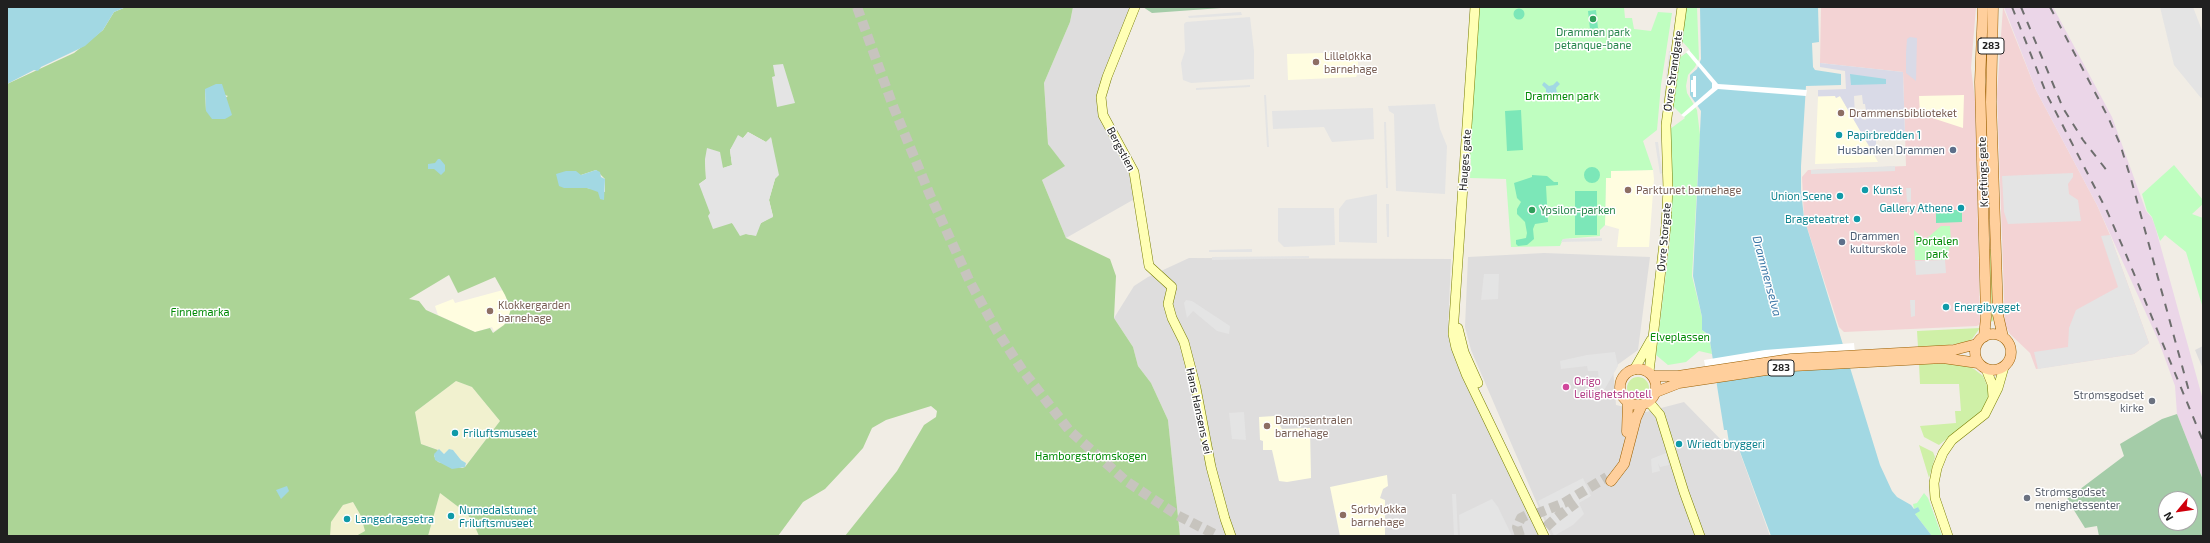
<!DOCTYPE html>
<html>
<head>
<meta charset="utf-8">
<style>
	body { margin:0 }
	#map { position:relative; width:2210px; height:543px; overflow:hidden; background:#f1ede5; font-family:"Exo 2",sans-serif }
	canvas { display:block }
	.frame { position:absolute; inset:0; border:8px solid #202020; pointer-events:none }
	.north { position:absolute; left:2158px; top:491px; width:40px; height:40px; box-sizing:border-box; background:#fff; border:1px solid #a6a6a6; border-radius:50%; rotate:241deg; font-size:11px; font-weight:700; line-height:16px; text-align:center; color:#202020 }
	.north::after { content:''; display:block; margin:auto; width:14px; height:18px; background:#cf000c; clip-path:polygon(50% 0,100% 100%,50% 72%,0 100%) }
</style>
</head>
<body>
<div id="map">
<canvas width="2210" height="543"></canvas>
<div class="frame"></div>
<div class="north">N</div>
</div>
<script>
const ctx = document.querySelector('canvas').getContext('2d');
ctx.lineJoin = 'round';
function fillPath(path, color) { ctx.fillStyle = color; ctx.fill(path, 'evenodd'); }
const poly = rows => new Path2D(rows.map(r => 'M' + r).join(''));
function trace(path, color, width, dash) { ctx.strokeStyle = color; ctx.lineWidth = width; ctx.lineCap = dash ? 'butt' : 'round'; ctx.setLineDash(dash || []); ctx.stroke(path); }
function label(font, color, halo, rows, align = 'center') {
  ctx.font = font + ' "Exo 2",sans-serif'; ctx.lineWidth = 3; ctx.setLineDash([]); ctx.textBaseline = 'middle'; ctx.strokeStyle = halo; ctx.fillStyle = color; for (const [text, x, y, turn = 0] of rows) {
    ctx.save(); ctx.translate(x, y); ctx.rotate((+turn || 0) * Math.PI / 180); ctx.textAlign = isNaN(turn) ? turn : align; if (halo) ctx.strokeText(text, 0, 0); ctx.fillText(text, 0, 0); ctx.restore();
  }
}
const residential = poly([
	[1073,7,1135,7,1107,77,1103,115,1134,172,1138,197,1066,238,1042,180,1064,166,1048,144,1044,83,1070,22],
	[1544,253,1650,257,1638,350,1613,368,1616,405,1646,412,1684,402,1732,451,1739,450,1770,536,1551,536,1471,350,1465,327,1468,257],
	[1189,258,1451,259,1448,330,1457,358,1539,536,1180,536,1168,420,1151,383,1138,366,1133,347,1114,318,1134,286,1148,277],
	[2203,346,2203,369,2195,350]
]);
const commercial = poly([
	[1821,7,1976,7,1971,68,1975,100,1980,324,1977,326,1844,332,1839,327,1804,218,1802,177,1808,170,1906,166,1903,72,1820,63],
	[2003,7,2036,90,2097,205,2110,235,2149,343,2134,354,2036,369,2030,353,2010,334,2005,325,1997,94]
]);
const industrial = poly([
	[2004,7,2053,7,2112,117,2146,211,2152,218,2155,226,2203,400,2203,480,2177,414,2175,386,2159,342,2097,205,2036,90]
]);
const education = poly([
	[1358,52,1358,72,1356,77,1288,80,1287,54],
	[1964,95,1963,128,1920,114,1919,96],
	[1835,96,1836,98,1840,96,1878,162,1815,164,1818,97],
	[1653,170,1654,179,1649,247,1617,247,1619,229,1605,225,1606,178,1611,171],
	[503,290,510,306,510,314,504,325,494,331,492,327,475,332,438,315,435,306,453,299,455,303],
	[1274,416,1282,429,1310,428,1311,478,1287,482,1279,481,1272,450,1263,450,1263,441,1260,440,1259,417],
	[1387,475,1388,486,1383,489,1380,498,1385,500,1385,536,1340,536,1330,487]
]);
const farmland = poly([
	[456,381,472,387,500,421,467,464,461,460,453,450,442,454,440,450,421,444,415,412],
	[440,493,465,512,472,520,479,536,428,536],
	[353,502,361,516,365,531,356,536,330,536,330,522,343,505]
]);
const grass = poly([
	[1988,249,1992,249,1993,321,1990,322],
	[1980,328,1972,339,1967,342,1937,347,1918,347,1917,331],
	[1960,363,1974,369,1983,376,1988,388,1988,397,1984,409,1939,445,1924,437,1920,426,1956,423,1955,411,1961,411,1959,384,1920,384,1919,364],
	'1627 388a11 11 0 1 1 22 0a11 11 0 1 1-22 0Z',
	[1919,445,1933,452,1935,457,1929,478]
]);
const forest = poly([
	[126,7,1073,7,1070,22,1044,83,1048,144,1065,166,1042,180,1066,238,1110,259,1116,276,1114,318,1133,347,1138,366,1151,383,1168,420,1180,536,845,536,897,471,924,425,936,417,937,411,931,406,886,420,872,428,863,448,854,458,825,489,803,502,778,536,479,536,472,520,465,512,440,493,428,536,356,536,365,531,361,516,353,502,343,505,331,522,330,536,7,536,7,84,74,53,103,30,114,12],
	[205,89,228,96,206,111],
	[748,132,766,142,771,138,775,179,769,200,773,216,761,223,752,235,746,234,732,223,699,184,706,179,705,159,723,168,732,165,730,150,736,141,743,138],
	[596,170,605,179,605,192,587,188,564,188,581,175],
	[449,275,458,293,495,277,505,295,511,309,507,321,504,325,493,333,490,328,475,332,426,310,419,301,409,299],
	[456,381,472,387,500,421,465,467,462,468,438,462,434,456,438,450,421,444,415,412]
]);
const cemetery = poly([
	[1143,7,1235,7,1152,13],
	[2177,414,2203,480,2203,536,2099,536,2097,526,2085,528,2067,499,2124,456,2120,444,2162,419],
	[2166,499,2190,499,2190,523,2166,523]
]);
const park = poly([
	[1479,7,1624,7,1625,18,1632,18,1634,29,1651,31,1658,12,1672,13,1661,85,1657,130,1643,141,1653,170,1611,171,1611,178,1606,178,1605,225,1600,230,1600,236,1563,239,1560,246,1511,247,1506,179,1470,178,1471,159,1468,159],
	[1686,7,1697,7,1699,59,1695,67,1688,75,1686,86,1687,93,1697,110,1700,135,1692,276,1702,317,1702,330,1709,336,1712,354,1699,351,1686,362,1668,365,1656,355,1670,240,1672,184,1670,129,1685,118,1672,105,1678,59,1690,50,1681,40],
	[2174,165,2203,200,2203,204,2192,214,2203,218,2202,305,2186,252,2165,235,2160,241,2152,217,2147,211,2142,194],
	[1941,226,1950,226,1951,242,1946,260,1915,260,1914,230,1925,240],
	[1924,493,1928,498,1942,536,1932,536,1915,514,1918,507,1914,509,1913,504,1917,503]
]);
const pitch = poly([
	'1513.5 14a5.5 5.5 0 1 1 11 0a5.5 5.5 0 1 1-11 0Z',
	[1596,10,1598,28,1590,29,1588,11],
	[1521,110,1523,150,1507,151,1505,111],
	'1584 175a8 8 0 1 1 16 0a8 8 0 1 1-16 0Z',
	[1532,175,1547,176,1554,182,1558,182,1558,185,1546,186,1548,222,1535,224,1533,229,1534,239,1527,245,1518,246,1516,244,1516,240,1526,238,1527,233,1525,222,1517,214,1517,209,1521,202,1517,198,1514,183,1532,177],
	[1575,191,1597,191,1597,235,1575,235],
	[1936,210,1962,210,1962,222,1936,223]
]);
const parking = poly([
	[2160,7,2193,7,2203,33,2203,97,2201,98,2174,65],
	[1241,12,1242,15,1189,18,1188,16],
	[1250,17,1254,51,1254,79,1191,83,1183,80,1181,63,1185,51,1184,24,1186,22],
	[1669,51,1675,52,1666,125,1661,125],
	[783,64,795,103,777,107,772,77,775,76,773,65],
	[1250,85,1250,87,1196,90,1196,88],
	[1264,95,1266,95,1269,147,1267,147],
	[1435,104,1440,129,1447,146,1445,194,1396,191,1394,114,1389,111,1388,106],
	[1373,108,1374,139,1332,142,1324,127,1273,129,1272,111],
	[1384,122,1386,122,1388,188,1386,188],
	[748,132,766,142,771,137,779,175,775,179,769,200,773,217,761,223,756,236,746,234,740,236,732,223,713,229,708,216,710,213,699,184,706,179,705,159,707,148,720,152,723,168,732,165,730,150,738,135,743,138],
	[1655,142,1658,142,1662,173,1660,174],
	[1895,166,1895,171,1811,174,1811,170],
	[2073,173,2073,177,2068,184,2069,194,2078,200,2081,221,2008,224,2004,212,2002,176],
	[1906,188,1911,188,1911,202,1907,202],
	[1377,194,1377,243,1339,242,1339,209,1346,200],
	[1386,204,1389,204,1389,237,1387,237],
	[1278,208,1334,208,1335,245,1284,247,1278,241],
	[2110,235,2149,343,2134,354,2038,369,2034,352,2068,347,2069,328,2076,310,2118,287,2101,236],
	[1602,238,1602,241,1561,242,1563,239],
	[1252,249,1252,252,1209,252,1209,250],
	[1309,256,1309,258,1212,260,1212,257],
	[1945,260,1946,273,1916,275,1915,261],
	[1484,274,1499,274,1498,299,1481,300],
	[1186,300,1192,301,1230,326,1229,334,1217,331,1193,311,1187,318,1184,303],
	[1910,300,1915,300,1915,316,1911,317],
	[1615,352,1618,366,1603,392,1600,392,1598,371,1588,371,1587,366,1561,369,1560,361,1587,355],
	[1244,412,1246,440,1232,439,1229,413],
	[1666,453,1669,465,1660,467,1658,463,1660,471,1652,473,1651,459],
	[1583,478,1591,496,1579,503,1584,514,1573,525,1554,536,1538,501],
	[1452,494,1456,494,1458,536,1454,536],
	[1492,499,1498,507,1512,536,1460,536,1459,515]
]);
const plaza = poly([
	[1910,37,1917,38,1916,81,1906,73,1906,53,1907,39],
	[1820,63,1903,72,1905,136,1876,136,1876,146,1869,146,1840,96,1836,98,1835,96,1818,96,1818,90,1846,89,1845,71,1820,67],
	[1862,95,1863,104,1865,104,1866,111,1863,111,1866,120,1862,119,1862,116,1855,116,1854,96]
]);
const water = poly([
	[7,7,126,7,114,12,103,30,85,46,41,67,38,71,34,70,7,84],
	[1700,7,1818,7,1819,42,1812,43,1813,67,1815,70,1841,74,1841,85,1806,86,1801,166,1801,191,1804,218,1880,465,1892,491,1897,497,1911,505,1914,509,1918,507,1920,511,1915,514,1932,536,1771,536,1739,449,1733,450,1731,443,1729,443,1727,430,1724,430,1709,335,1702,330,1702,317,1693,276,1701,111,1690,95,1690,75,1697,69,1701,59],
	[1850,74,1886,79,1886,84,1851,85],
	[1557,81,1560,84,1556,88,1557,93,1560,97,1559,100,1554,96,1549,96,1545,100,1543,98,1546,93,1546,89,1542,85,1544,82,1549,86,1553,85],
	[216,84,222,84,232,115,225,119,212,119,206,111,205,89],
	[438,159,440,159,445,165,445,171,441,175,434,169,428,169,428,164,435,163],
	[596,170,600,172,601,177,605,179,604,200,600,199,598,192,587,188,564,188,559,186,556,174,566,171,576,171,581,175],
	[439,449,444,454,449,449,453,450,461,460,466,463,465,467,452,469,435,460,434,454],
	[287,486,289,491,281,499,276,490]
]);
const pier = poly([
	[1689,50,1718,84,1807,90,1806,96,1718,89,1684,117,1681,115,1712,88,1712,83,1686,52],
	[1693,76,1696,76,1696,97,1693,97,1693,92,1691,92,1691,80,1693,80],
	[1854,343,1856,365,1793,370,1708,382,1704,360,1765,350]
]);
const primaryTunnel = poly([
	[857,7,893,106,930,195,970,282,997,331,1023,371,1069,430,1126,481,1177,515,1218,536],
	[1536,514,1564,503,1607,477],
	[1546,527,1557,517,1576,503],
	[1520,536,1517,527,1521,518,1531,513,1541,517]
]);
const secondary = poly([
	[1135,7,1107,77,1101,97,1103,115,1134,172,1149,266,1172,287,1168,304,1172,318,1184,342,1196,388,1211,467,1225,519,1231,536],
	[1475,7,1453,334,1456,348,1466,374,1544,536],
	[1458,328,1464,352,1478,383],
	[1986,369,1992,384,1993,397],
	[1634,370,1651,340],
	[1649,372,1666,226,1668,189,1666,125,1682,7],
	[1649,402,1660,415,1684,492,1700,536],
	[1948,536,1935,498,1934,483,1937,468,1943,453,1952,440,1985,414,1998,388,2004,367]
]);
const primary = poly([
	[1983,7,1980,82,1986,317,1984,337],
	[1993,7,1991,102,1998,315,2003,337],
	'1975 352a18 18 0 1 1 36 0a18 18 0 1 1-36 0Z',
	'1620 387a18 18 0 1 1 36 0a18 18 0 1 1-36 0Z',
	[1653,376,1678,376,1791,359,1954,350,1977,344],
	[1656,392,1679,383,1793,366,1943,358,1978,363],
	[1627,432,1628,402],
	[1611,481,1624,464,1636,418,1642,405]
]);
const rail = poly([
	[2012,7,2047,95,2107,211,2125,252,2203,441],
	[2021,7,2063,108,2083,140,2108,172],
	[2050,7,2108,117,2120,144,2131,179,2190,395]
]);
const markers = [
	[1593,19,4,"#2e9e5b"],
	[1316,62,4,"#8d6e63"],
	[1841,113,4,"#8d6e63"],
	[1839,135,4,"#0f9aa8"],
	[1953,150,4,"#5c6f8a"],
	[1628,190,4,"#8d6e63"],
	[1865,190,4,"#0f9aa8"],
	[1840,196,4,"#0f9aa8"],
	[1961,208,4,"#0f9aa8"],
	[1532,210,4,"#2e9e5b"],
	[1857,219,4,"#0f9aa8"],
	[1842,242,4,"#5c6f8a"],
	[1946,307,4,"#0f9aa8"],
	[490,311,4,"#8d6e63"],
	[1566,387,4,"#d1479c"],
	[2152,401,4,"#6b7280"],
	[1267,426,4,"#8d6e63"],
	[455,433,4,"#0f9aa8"],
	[1679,444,4,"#0f9aa8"],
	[2027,498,4,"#6b7280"],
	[1343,515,4,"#8d6e63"],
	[451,516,4,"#0f9aa8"],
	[347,519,4,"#0f9aa8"]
];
const shields = [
	[1991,46,26],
	[1781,368,26]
];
const shieldNames = [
	["283",1991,46],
	["283",1781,368]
];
const leisureNames = [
	["Drammen park",1593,32],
	["petanque-bane",1593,45],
	["Ypsilon-parken",1540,210,"left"]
];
const educationNames = [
	["Lilleløkka",1324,56],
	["barnehage",1324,69],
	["Drammensbiblioteket",1849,113],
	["Parktunet barnehage",1636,190],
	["Klokkergarden",498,305],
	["barnehage",498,318],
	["Dampsentralen",1275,420],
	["barnehage",1275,433],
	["Sørbyløkka",1351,509],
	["barnehage",1351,522]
];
const streetNames = [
	["Øvre Strandgate",1673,71,-82],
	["Bergstien",1121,149,62],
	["Hauges gate",1465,160,-86],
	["Kreftings gate",1983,172,-92],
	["Øvre Storgate",1664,237,-85],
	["Hans Hansens vei",1199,411,78]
];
const parkNames = [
	["Drammen park",1562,96],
	["Portalen",1937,241],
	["park",1937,254],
	["Finnemarka",200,312],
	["Elveplassen",1680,337],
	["Hamborgstrømskogen",1091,456]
];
const cultureNames = [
	["Papirbredden 1",1847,135],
	["Kunst",1873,190],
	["Union Scene",1832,196,"right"],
	["Gallery Athene",1953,208,"right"],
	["Brageteatret",1849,219,"right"],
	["Energibygget",1954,307],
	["Friluftsmuseet",463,433],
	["Wriedt bryggeri",1687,444],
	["Numedalstunet",459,510],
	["Friluftsmuseet",459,523],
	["Langedragsetra",355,519]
];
const serviceNames = [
	["Husbanken Drammen",1945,150],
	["Drammen",1850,236,"left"],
	["kulturskole",1850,249,"left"]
];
const hotelNames = [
	["Origo",1574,381],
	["Leilighetshotell",1574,394]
];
const worshipNames = [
	["Strømsgodset",2144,395],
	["kirke",2144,408],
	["Strømsgodset",2035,492,"left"],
	["menighetssenter",2035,505,"left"]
];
const waterNames = [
	["Drammenselva",1767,276,75]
];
fillPath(residential, '#dedddd');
fillPath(commercial, '#f3d3d4');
fillPath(industrial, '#ebd6e8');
fillPath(education, '#fffde0');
fillPath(farmland, '#f1f1cf');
fillPath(grass, '#cff0a7');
fillPath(forest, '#acd496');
fillPath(cemetery, '#a4cca8');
fillPath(park, '#bffec0');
fillPath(pitch, '#7ce7b8');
fillPath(parking, '#e4e4e4');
fillPath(plaza, '#d9dae7');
fillPath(water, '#a2d8e3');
fillPath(pier, '#fff');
trace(primaryTunnel, '#c7c4be', 10, [10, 5]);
trace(secondary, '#777d00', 10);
trace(primary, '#9b5f00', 11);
trace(secondary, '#ffffb5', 9);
trace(primary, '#ffcf9c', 10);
trace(rail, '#6e6e6e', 2, [8, 8]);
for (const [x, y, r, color] of markers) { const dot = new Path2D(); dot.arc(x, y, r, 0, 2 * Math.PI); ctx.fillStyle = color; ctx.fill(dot); trace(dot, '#fff', 1.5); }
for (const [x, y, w] of shields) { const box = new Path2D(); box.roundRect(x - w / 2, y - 8, w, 16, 3); ctx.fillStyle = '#fff'; ctx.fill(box); trace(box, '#202020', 1); }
label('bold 10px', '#202020', null, shieldNames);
label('11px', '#27864d', '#fff', leisureNames);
label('11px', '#785e54', '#fff', educationNames, 'left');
label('11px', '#202020', '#fff', streetNames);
label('11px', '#018a05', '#fff', parkNames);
label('11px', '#0d838f', '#fff', cultureNames, 'left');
label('11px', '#4e5e75', '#fff', serviceNames, 'right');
label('11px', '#b23c85', '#fff', hotelNames, 'left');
label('11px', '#5b616d', '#fff', worshipNames, 'right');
label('italic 12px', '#3d79a8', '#fff', waterNames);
</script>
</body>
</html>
